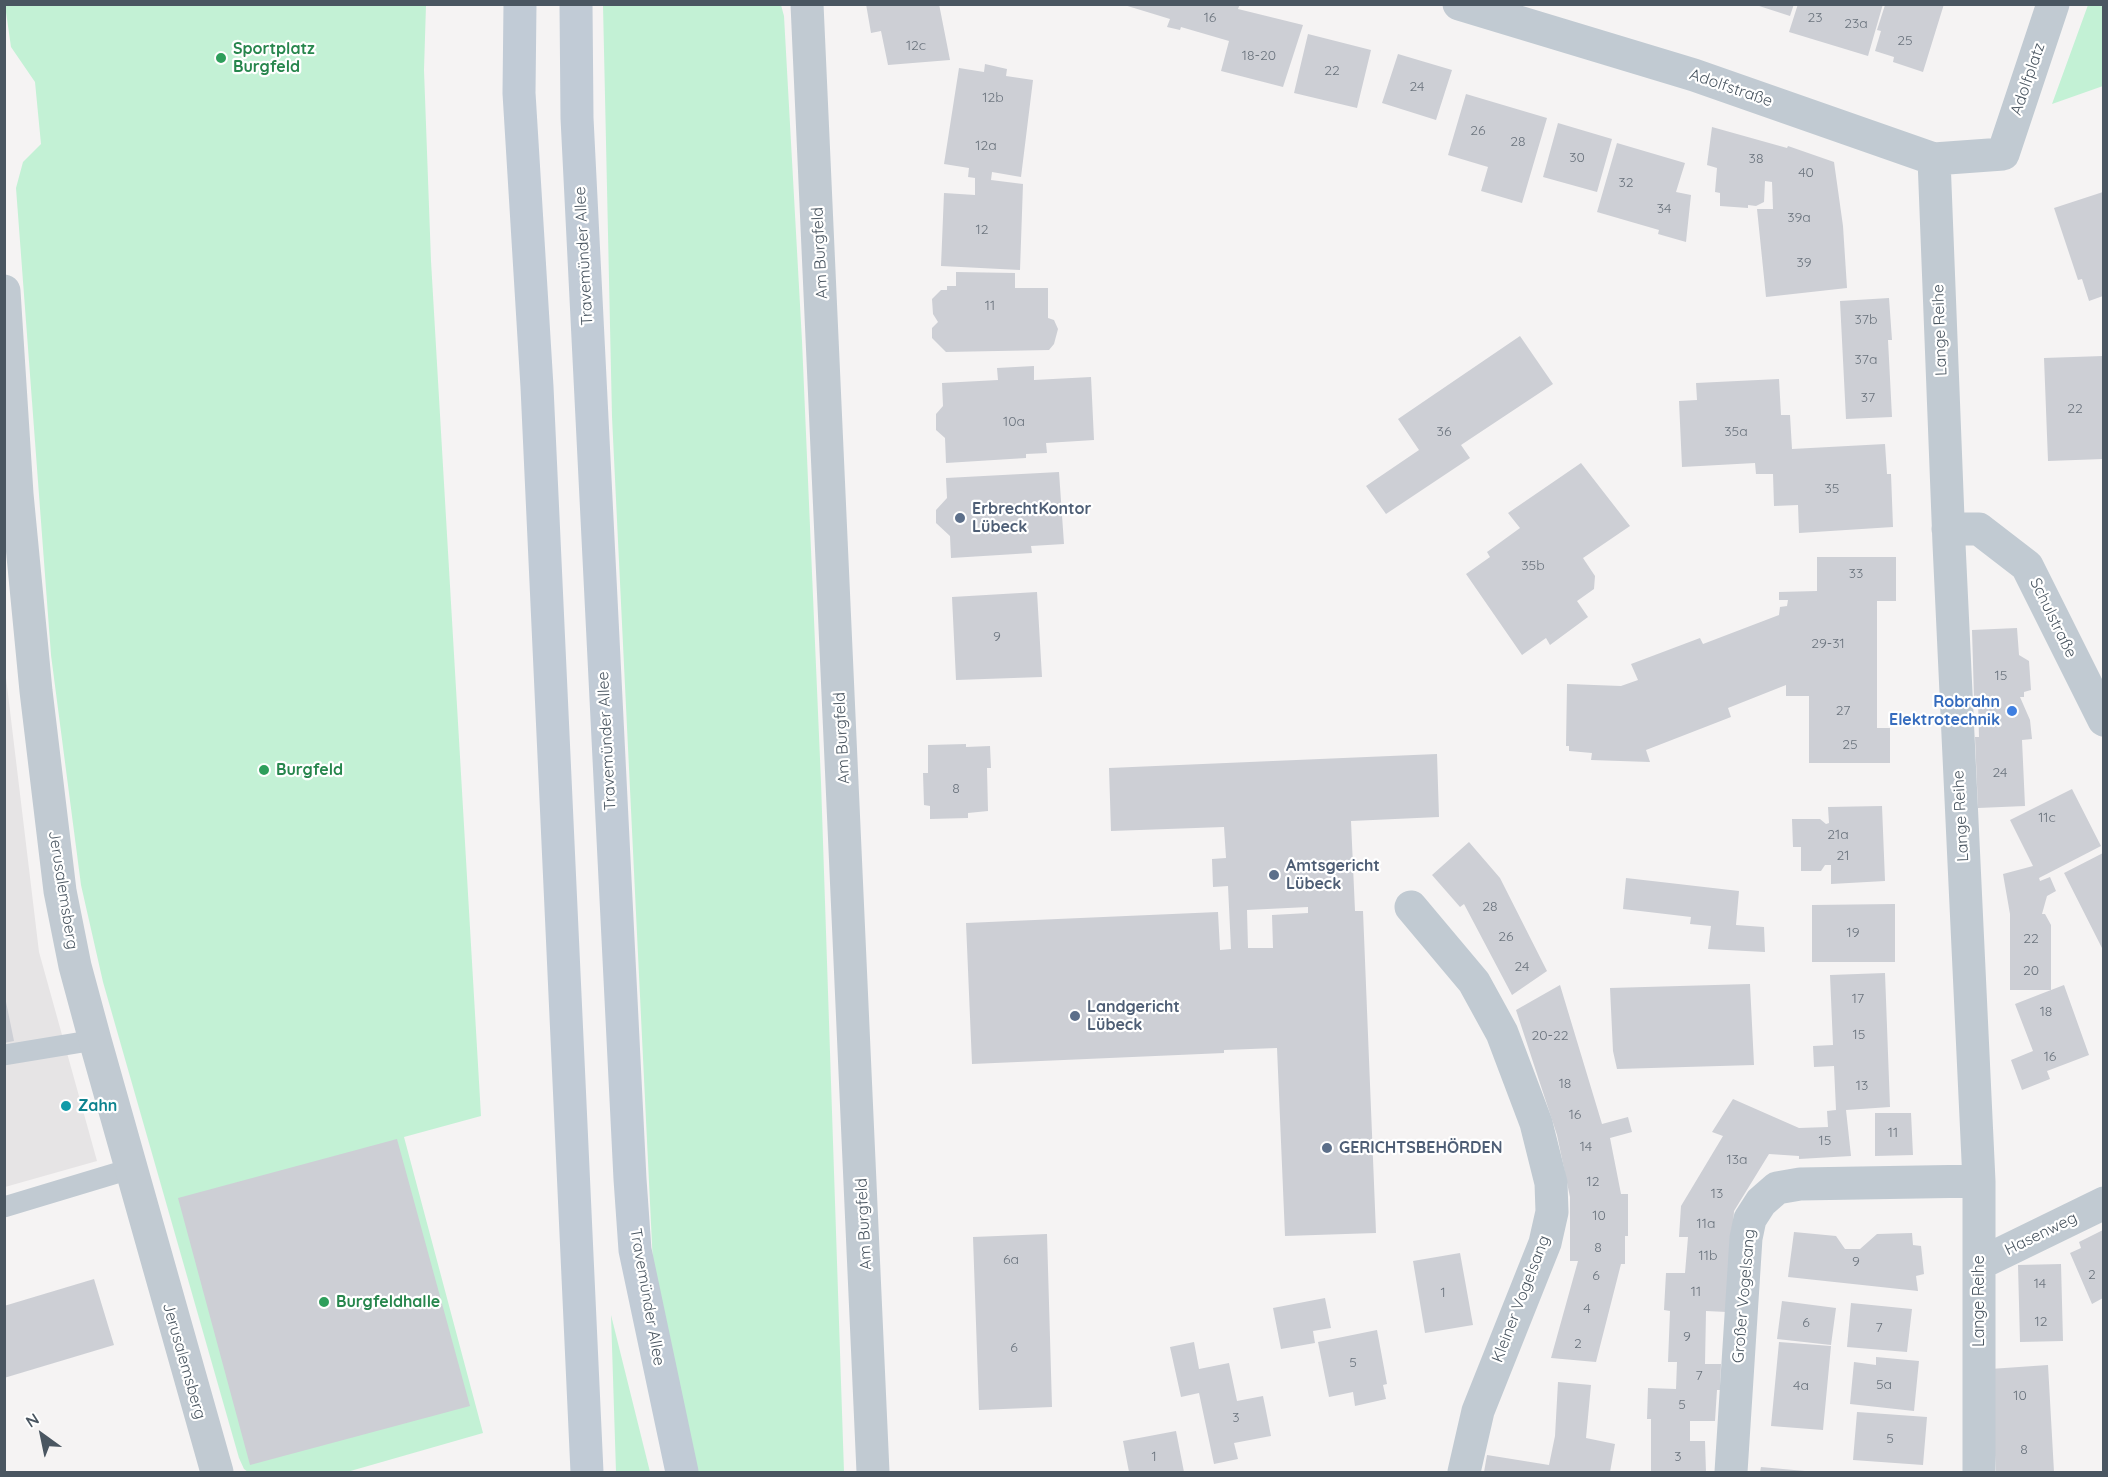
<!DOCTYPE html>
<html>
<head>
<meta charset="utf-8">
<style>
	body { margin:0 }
	#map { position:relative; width:2108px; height:1477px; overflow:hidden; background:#f5f3f3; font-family:Quicksand,sans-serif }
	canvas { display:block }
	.frame { position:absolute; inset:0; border:6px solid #4a5661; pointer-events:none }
	.north { position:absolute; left:12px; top:1405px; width:60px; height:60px; -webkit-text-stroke:4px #fff; paint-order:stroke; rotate:327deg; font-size:16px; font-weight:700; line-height:24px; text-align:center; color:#4a5661 }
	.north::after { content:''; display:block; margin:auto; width:21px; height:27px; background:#4a5661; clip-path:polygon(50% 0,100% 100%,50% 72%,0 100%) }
</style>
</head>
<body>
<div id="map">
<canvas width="2108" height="1477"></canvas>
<div class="frame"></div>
<div class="north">N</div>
</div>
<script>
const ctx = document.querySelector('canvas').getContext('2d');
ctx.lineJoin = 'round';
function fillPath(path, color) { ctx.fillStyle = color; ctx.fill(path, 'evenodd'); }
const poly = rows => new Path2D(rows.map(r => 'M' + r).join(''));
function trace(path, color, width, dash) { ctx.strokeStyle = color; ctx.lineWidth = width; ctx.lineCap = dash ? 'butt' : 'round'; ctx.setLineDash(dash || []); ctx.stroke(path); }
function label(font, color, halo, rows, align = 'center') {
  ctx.font = font + ' Quicksand,sans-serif'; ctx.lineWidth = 4.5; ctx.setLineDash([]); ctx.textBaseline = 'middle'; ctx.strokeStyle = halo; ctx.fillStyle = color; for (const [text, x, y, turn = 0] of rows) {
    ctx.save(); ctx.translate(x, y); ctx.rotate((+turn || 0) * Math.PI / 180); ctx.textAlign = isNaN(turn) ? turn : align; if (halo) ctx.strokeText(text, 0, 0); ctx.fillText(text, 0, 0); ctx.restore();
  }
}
const education = poly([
	[4,661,39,952,97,1161,5,1187]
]);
const green = poly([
	[5,5,426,5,424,70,431,261,481,1116,404,1137,483,1433,347,1472,248,1472,244,1469,239,1458,103,982,81,885,51,655,16,188,23,162,41,144,35,82,11,47],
	[603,5,781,5,784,16,802,341,821,782,844,1472,698,1472,655,1306,612,417],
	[2088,5,2103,5,2103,86,2052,104],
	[611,1315,650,1472,616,1472]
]);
const building = poly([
	[866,4,939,4,950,60,888,65,881,31,871,33],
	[1121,4,1240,4,1238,9,1303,25,1283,87,1221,71,1229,41,1181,27,1180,30,1167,27,1170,19],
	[1753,4,1794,4,1790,16],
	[1798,4,1883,4,1868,56,1789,32],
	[1889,4,1944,4,1923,72,1893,62,1894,57,1875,51,1881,31,1877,30,1885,5],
	[1308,34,1371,50,1357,108,1294,93],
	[1398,54,1452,70,1436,120,1382,103],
	[985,64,1007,69,1006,76,1033,80,1021,177,992,172,991,180,1023,184,1020,270,941,266,944,193,975,195,975,178,968,177,969,168,944,164,959,68,984,72],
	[1466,94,1547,118,1522,203,1481,191,1488,167,1448,155],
	[1558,123,1612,139,1597,192,1543,177],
	[1712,127,1787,148,1788,146,1834,162,1843,226,1847,288,1766,297,1757,209,1773,209,1772,182,1765,181,1764,202,1756,206,1748,205,1748,208,1720,206,1720,193,1715,192,1717,168,1707,165],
	[1617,143,1685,163,1676,192,1691,195,1686,242,1658,234,1659,230,1597,212],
	[2103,192,2103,296,2089,301,2082,279,2078,280,2054,208],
	[956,272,1015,273,1015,288,1048,288,1048,318,1054,320,1058,329,1054,344,1049,350,946,352,932,338,932,328,938,322,933,314,932,299,941,290,947,290,947,286,956,286],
	[1889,298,1892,340,1888,340,1892,417,1846,419,1840,301],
	[1520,336,1553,384,1461,445,1470,458,1386,514,1366,486,1419,450,1398,419],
	[2103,356,2103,459,2048,461,2044,358],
	[1034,366,1034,380,1091,377,1094,440,1046,443,1047,453,1026,454,1026,458,946,463,945,438,936,430,936,414,943,406,942,383,998,380,997,368],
	[1779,379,1781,415,1790,415,1792,449,1885,444,1887,474,1891,474,1893,527,1799,533,1798,505,1774,506,1773,474,1756,474,1755,463,1682,467,1679,401,1697,400,1696,383],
	[1581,463,1630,526,1583,558,1595,576,1594,589,1577,601,1588,617,1550,645,1546,638,1522,655,1466,574,1490,557,1487,552,1520,528,1508,513],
	[1059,472,1064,544,1031,546,1032,553,951,558,950,536,936,523,936,510,947,498,946,478],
	[1817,557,1896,557,1896,601,1877,601,1877,728,1890,728,1890,763,1809,763,1809,696,1786,696,1786,685,1728,708,1731,717,1646,750,1650,762,1591,760,1592,753,1569,751,1569,746,1566,746,1567,684,1621,686,1638,680,1631,664,1700,638,1703,644,1779,615,1780,607,1787,606,1788,600,1779,600,1779,592,1817,591],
	[1037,592,1042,677,956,680,952,597],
	[2017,628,2019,655,2029,661,2031,690,2024,692,2024,697,2020,697,2030,720,2032,739,2022,740,2025,806,1978,808,1975,737,1979,737,1978,698,1974,698,1972,630],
	[966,744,966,747,990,746,991,768,987,768,988,811,968,813,968,818,930,819,930,806,924,805,923,773,928,773,928,745],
	[1437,754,1439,817,1351,821,1355,911,1363,911,1376,1233,1285,1236,1277,1048,1224,1050,1224,1053,972,1064,966,923,1218,912,1220,950,1231,949,1228,886,1213,887,1212,859,1226,858,1224,827,1111,831,1109,768],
	[1308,907,1308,913,1272,915,1273,948,1248,948,1247,910],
	[2072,789,2101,846,2039,878,2040,881,2050,877,2056,891,2047,896,2042,914,2045,914,2051,925,2051,990,2064,985,2089,1055,2047,1071,2050,1079,2022,1090,2011,1060,2033,1051,2015,1004,2051,990,2010,990,2010,914,2003,874,2033,866,2010,820],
	[1882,806,1885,881,1831,884,1831,865,1825,865,1821,871,1801,871,1801,847,1793,847,1792,819,1820,819,1826,824,1829,823,1828,807],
	[1469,842,1500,878,1547,971,1512,995,1464,904,1460,907,1432,875],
	[2103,853,2103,950,2064,873],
	[1626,878,1739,891,1736,925,1764,927,1765,952,1708,949,1711,926,1690,924,1691,917,1623,909],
	[1895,904,1895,962,1812,962,1812,905],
	[1885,973,1890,1107,1846,1110,1851,1156,1799,1159,1799,1156,1769,1154,1734,1211,1727,1312,1706,1311,1705,1364,1721,1364,1720,1390,1717,1390,1715,1421,1690,1421,1690,1441,1705,1441,1706,1472,1651,1472,1651,1419,1647,1419,1648,1388,1676,1389,1677,1362,1668,1362,1670,1311,1664,1310,1666,1273,1685,1273,1688,1237,1679,1237,1681,1206,1723,1136,1712,1132,1733,1099,1799,1128,1828,1127,1827,1111,1836,1110,1834,1066,1814,1067,1813,1046,1833,1045,1830,975],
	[1750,984,1754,1065,1617,1069,1613,1051,1610,988],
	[1560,985,1602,1124,1628,1117,1632,1132,1610,1138,1621,1194,1628,1194,1628,1236,1625,1236,1625,1264,1621,1264,1596,1362,1551,1358,1578,1261,1570,1261,1570,1197,1557,1135,1516,1010],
	[4,992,14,1041,4,1043],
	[1875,1113,1911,1113,1913,1155,1875,1156],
	[397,1139,470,1406,250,1465,178,1198],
	[2103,1230,2103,1298,2092,1304,2070,1253,2081,1248,2079,1242],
	[1794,1232,1836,1236,1845,1249,1860,1249,1877,1234,1912,1233,1913,1245,1921,1246,1924,1274,1916,1276,1918,1291,1788,1277],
	[1047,1234,1052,1407,979,1410,973,1237],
	[1460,1253,1473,1325,1425,1333,1413,1261],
	[2061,1264,2063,1341,2020,1342,2018,1265],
	[94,1279,114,1345,4,1378,4,1306],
	[1325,1298,1331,1328,1313,1331,1315,1343,1281,1349,1273,1308],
	[1782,1301,1836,1308,1831,1345,1777,1339],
	[1851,1303,1912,1309,1907,1352,1847,1347],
	[1377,1330,1387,1384,1383,1385,1386,1399,1355,1406,1353,1392,1329,1397,1318,1342],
	[1194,1342,1199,1369,1229,1363,1237,1401,1263,1396,1271,1436,1234,1443,1238,1459,1214,1464,1199,1393,1181,1397,1170,1347],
	[1779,1342,1831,1346,1823,1430,1771,1426],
	[1876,1357,1919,1361,1914,1411,1850,1404,1854,1362,1876,1365],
	[2048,1365,2054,1472,1996,1472,1990,1369],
	[1558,1382,1591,1385,1586,1438,1615,1444,1610,1472,1484,1472,1487,1455,1549,1465,1555,1436],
	[1857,1412,1927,1417,1923,1465,1853,1460],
	[1176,1431,1184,1472,1129,1472,1123,1441],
	[1761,1467,1805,1471,1805,1472,1760,1472]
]);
const lane = poly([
	[4,1055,95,1040],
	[4,1207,130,1169]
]);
const street = poly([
	[807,4,873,1472],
	[1459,4,1694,75,1934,159,2003,154,2053,4],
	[1934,159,1949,544,1979,1181,1979,1472],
	[4,291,17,494,36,691,60,891,75,966,95,1040,217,1472],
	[1948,529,1979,529,2027,566,2104,720],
	[1411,907,1474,982,1502,1033,1536,1123,1551,1183,1552,1212,1545,1243,1478,1411,1464,1472],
	[1979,1264,2104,1203],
	[1731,1472,1746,1238,1750,1219,1761,1202,1777,1188,1800,1184,1979,1181]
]);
const secondary = poly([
	[520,4,519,93,537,387,587,1472],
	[576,4,577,118,630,1179,635,1250,682,1472]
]);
const markers = [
	[221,58,6,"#2e9e5b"],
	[960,518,6,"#5c6f8a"],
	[2012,711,6,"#3f7fe0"],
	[264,770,6,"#2e9e5b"],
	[1274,875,6,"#5c6f8a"],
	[1075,1016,6,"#5c6f8a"],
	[66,1106,6,"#0f9aa8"],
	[1327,1148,6,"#5c6f8a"],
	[324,1302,6,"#2e9e5b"]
];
const numberNames = [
	["16",1210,18],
	["23",1815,18],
	["23a",1856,24],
	["25",1905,41],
	["12c",916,46],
	["18-20",1259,56],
	["22",1332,71],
	["24",1417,87],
	["12b",993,98],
	["26",1478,131],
	["28",1518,142],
	["12a",986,146],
	["30",1577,158],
	["38",1756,159],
	["40",1806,173],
	["32",1626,183],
	["34",1664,209],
	["39a",1799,218],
	["12",982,230],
	["39",1804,263],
	["11",990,306],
	["37b",1866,320],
	["37a",1866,360],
	["37",1868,398],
	["22",2075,409],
	["10a",1014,422],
	["36",1444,432],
	["35a",1736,432],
	["35",1832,489],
	["35b",1533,566],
	["33",1856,574],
	["9",997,637],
	["29-31",1828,644],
	["15",2001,676],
	["27",1843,711],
	["25",1850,745],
	["24",2000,773],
	["8",956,789],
	["11c",2047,818],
	["21a",1838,835],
	["21",1843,856],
	["28",1490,907],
	["19",1853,933],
	["26",1506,937],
	["22",2031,939],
	["24",1522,967],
	["20",2031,971],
	["17",1858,999],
	["18",2046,1012],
	["15",1859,1035],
	["20-22",1550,1036],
	["16",2050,1057],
	["18",1565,1084],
	["13",1862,1086],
	["16",1575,1115],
	["11",1893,1133],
	["15",1825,1141],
	["14",1586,1147],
	["13a",1737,1160],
	["12",1593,1182],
	["13",1717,1194],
	["10",1599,1216],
	["11a",1706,1224],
	["8",1598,1248],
	["11b",1708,1256],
	["6a",1011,1260],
	["9",1856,1262],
	["2",2092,1275],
	["6",1596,1276],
	["14",2040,1284],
	["11",1696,1292],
	["1",1443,1293],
	["4",1587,1309],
	["12",2041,1322],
	["6",1806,1323],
	["7",1879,1328],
	["9",1687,1337],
	["2",1578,1344],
	["6",1014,1348],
	["5",1353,1363],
	["7",1699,1376],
	["5a",1884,1385],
	["4a",1801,1386],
	["10",2020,1396],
	["5",1682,1405],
	["3",1236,1418],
	["5",1890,1439],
	["8",2024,1450],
	["1",1154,1457],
	["3",1678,1457]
];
const leisureNames = [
	["Sportplatz",233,49],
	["Burgfeld",233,67],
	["Burgfeld",276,770],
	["Burgfeldhalle",336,1302]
];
const streetNames = [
	["Adolfplatz",2028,79,-71],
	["Adolfstraße",1731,88,19],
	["Am Burgfeld",820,253,-93],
	["Travemünder Allee",584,256,-93],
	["Lange Reihe",1940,330,-92],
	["Schulstraße",2053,618,64],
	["Am Burgfeld",842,738,-93],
	["Travemünder Allee",607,741,-93],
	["Lange Reihe",1961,816,-93],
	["Jerusalemsberg",63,890,81],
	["Am Burgfeld",864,1224,-93],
	["Hasenweg",2041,1234,-26],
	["Großer Vogelsang",1744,1296,-85],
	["Travemünder Allee",647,1297,80],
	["Kleiner Vogelsang",1521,1299,-69],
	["Lange Reihe",1979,1301,-90],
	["Jerusalemsberg",184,1361,74]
];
const serviceNames = [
	["ErbrechtKontor",972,509],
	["Lübeck",972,527],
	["Amtsgericht",1286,866],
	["Lübeck",1286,884],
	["Landgericht",1087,1007],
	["Lübeck",1087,1025],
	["GERICHTSBEHÖRDEN",1339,1148]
];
const shopNames = [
	["Robrahn",2000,702],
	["Elektrotechnik",2000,720]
];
const cultureNames = [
	["Zahn",78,1106]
];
fillPath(education, '#e6e4e5');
fillPath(green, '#c3f1d5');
fillPath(building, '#cdcfd5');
trace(lane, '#c1cad2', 21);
trace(street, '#c1cad2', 33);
trace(secondary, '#c1cbd6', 33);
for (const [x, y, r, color] of markers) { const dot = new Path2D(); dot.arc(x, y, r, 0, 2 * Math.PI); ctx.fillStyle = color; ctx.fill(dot); trace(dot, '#fff', 2); }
label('14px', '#6b747e', null, numberNames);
label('bold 16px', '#27864d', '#fff', leisureNames, 'left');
label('16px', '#4a5661', '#fff', streetNames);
label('bold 16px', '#4e5e75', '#fff', serviceNames, 'left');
label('bold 16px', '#366cbe', '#fff', shopNames, 'right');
label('bold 16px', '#0d838f', '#fff', cultureNames, 'left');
</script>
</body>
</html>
